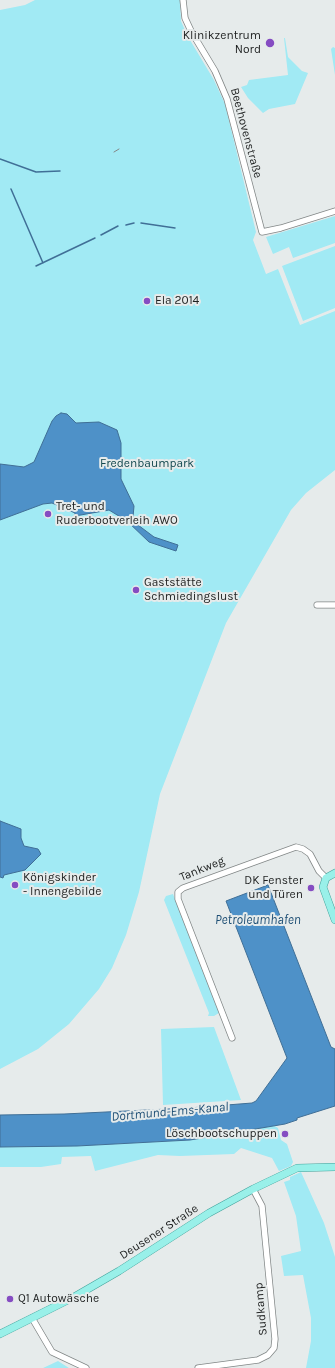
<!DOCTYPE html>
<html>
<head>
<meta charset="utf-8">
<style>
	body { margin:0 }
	canvas { display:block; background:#e6ebeb }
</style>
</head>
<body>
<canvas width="335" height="1368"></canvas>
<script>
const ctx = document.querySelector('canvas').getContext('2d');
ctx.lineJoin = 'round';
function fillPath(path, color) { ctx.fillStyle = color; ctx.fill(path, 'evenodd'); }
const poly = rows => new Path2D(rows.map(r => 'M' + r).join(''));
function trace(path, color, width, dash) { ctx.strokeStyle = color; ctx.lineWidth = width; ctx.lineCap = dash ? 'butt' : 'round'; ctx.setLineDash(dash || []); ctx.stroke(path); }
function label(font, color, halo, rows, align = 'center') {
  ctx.font = font + ' Karla,sans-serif'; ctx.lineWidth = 4; ctx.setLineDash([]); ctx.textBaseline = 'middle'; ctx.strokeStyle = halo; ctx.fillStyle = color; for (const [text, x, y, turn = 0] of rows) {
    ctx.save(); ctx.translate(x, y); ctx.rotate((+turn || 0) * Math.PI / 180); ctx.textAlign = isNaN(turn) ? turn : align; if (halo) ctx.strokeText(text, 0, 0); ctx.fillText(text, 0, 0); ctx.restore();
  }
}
const green = poly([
	[35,0,180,0,181,21,187,35,214,80,225,104,256,232,253,240,266,274,278,269,300,325,335,311,335,470,306,493,291,510,226,623,160,794,139,892,126,935,112,968,99,989,69,1024,38,1049,0,1069,0,10,25,5],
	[284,38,285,38,288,57,302,71,308,73,295,104,269,109,263,113,248,98,241,87,247,85,249,80,288,75],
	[333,47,335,48,335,75,331,49],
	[335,216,335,243,293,258,289,247,273,254,266,237],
	[335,246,335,308,303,321,282,266],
	[173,894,219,1013,214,1016,208,1016,209,1013,164,900,166,896],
	[214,1027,241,1100,163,1105,161,1029],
	[273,1125,278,1128,281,1140,287,1144,293,1162,291,1166,279,1171,272,1158,241,1148,234,1154,180,1156,158,1155,95,1171,91,1156,62,1157,61,1164,41,1167,0,1167,0,1147,77,1146,190,1140,234,1134],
	[301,1172,324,1223,335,1257,335,1368,306,1368,311,1341,311,1318,303,1275,284,1276,281,1256,301,1251,296,1216,284,1182,290,1180,290,1177],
	[58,1361,69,1368,43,1368]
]);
const water = poly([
	[61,413,67,414,76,423,99,422,117,430,121,443,121,479,134,506,133,517,138,525,154,537,178,545,176,551,149,542,127,521,109,510,75,516,75,513,52,503,43,504,0,520,0,464,24,467,34,462,52,421,56,416,61,413],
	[0,821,21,829,21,838,24,846,38,849,41,854,25,870,4,875,3,878,0,877,0,821],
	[268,885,331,1047,335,1049,335,1106,297,1118,297,1120,285,1124,190,1140,77,1146,0,1147,0,1115,64,1114,189,1108,252,1103,256,1101,287,1058,226,901,268,885]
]);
const stream = poly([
	[0,159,36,172,60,171],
	[11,189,43,263],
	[141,223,175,228],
	[126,225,134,223],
	[101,235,118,226],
	[36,266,95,238]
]);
const minor = poly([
	[183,0,185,18,191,31,215,71,227,99,262,232,281,228,335,211],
	[317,605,335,605],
	[232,1038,178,899,178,892,183,888,296,847,303,849,310,854,319,871,326,878],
	[32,1318,52,1352,86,1368],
	[198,1368,258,1360,268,1355,274,1348,275,1339,262,1206,253,1189]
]);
const major = poly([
	[335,873,326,878,323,887,335,920],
	[0,1334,74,1297,119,1271,209,1213,253,1189,297,1168,335,1167]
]);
const tram = poly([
	[114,152,119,149]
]);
const markers = [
	[270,43,5,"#854cc2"],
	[147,301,4,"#854cc2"],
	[48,514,4,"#854cc2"],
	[136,590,4,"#854cc2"],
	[15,885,4,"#854cc2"],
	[311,888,4,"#854cc2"],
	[285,1134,4,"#854cc2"],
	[10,1299,4,"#854cc2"]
];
const poiNames = [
	["Klinikzentrum",261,36,"right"],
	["Nord",261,50,"right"],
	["Ela 2014",155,301],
	["Tret- und",56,507],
	["Ruderbootverleih AWO",56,521],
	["Gaststätte",144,583],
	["Schmiedingslust",144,597],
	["Königskinder",23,878],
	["- Innengebilde",23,892],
	["DK Fenster",303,881,"right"],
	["und Türen",303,895,"right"],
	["Löschbootschuppen",277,1134,"right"],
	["Q1 Autowäsche",18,1299]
];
const streetNames = [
	["Beethovenstraße",246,133,75],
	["Tankweg",202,869,-22],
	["Deusener Straße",159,1232,-33],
	["Sudkamp",261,1309,-95]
];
const parkNames = [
	["Fredenbaumpark",147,464]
];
const waterNames = [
	["Petroleumhafen",258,920],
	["Dortmund-Ems-Kanal",170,1112,-5]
];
fillPath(green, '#a1eaf4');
fillPath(water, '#4e91c8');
trace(water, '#406f96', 1);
trace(stream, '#406f96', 1.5);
trace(minor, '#828787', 7);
trace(major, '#42a19a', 8);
trace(minor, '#fff', 5.5);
trace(major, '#99f0e9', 7);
trace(tram, '#858888', 1);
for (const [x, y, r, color] of markers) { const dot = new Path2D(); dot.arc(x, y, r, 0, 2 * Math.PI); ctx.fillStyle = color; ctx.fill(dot); trace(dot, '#e6ebeb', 1.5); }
label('12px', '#1e2020', '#e6ebeb', poiNames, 'left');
label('12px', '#1e2020', '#e6ebeb', streetNames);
label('12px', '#13484f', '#e6ebeb', parkNames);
label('italic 13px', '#1d4e74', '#e6ebeb', waterNames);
</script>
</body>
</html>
